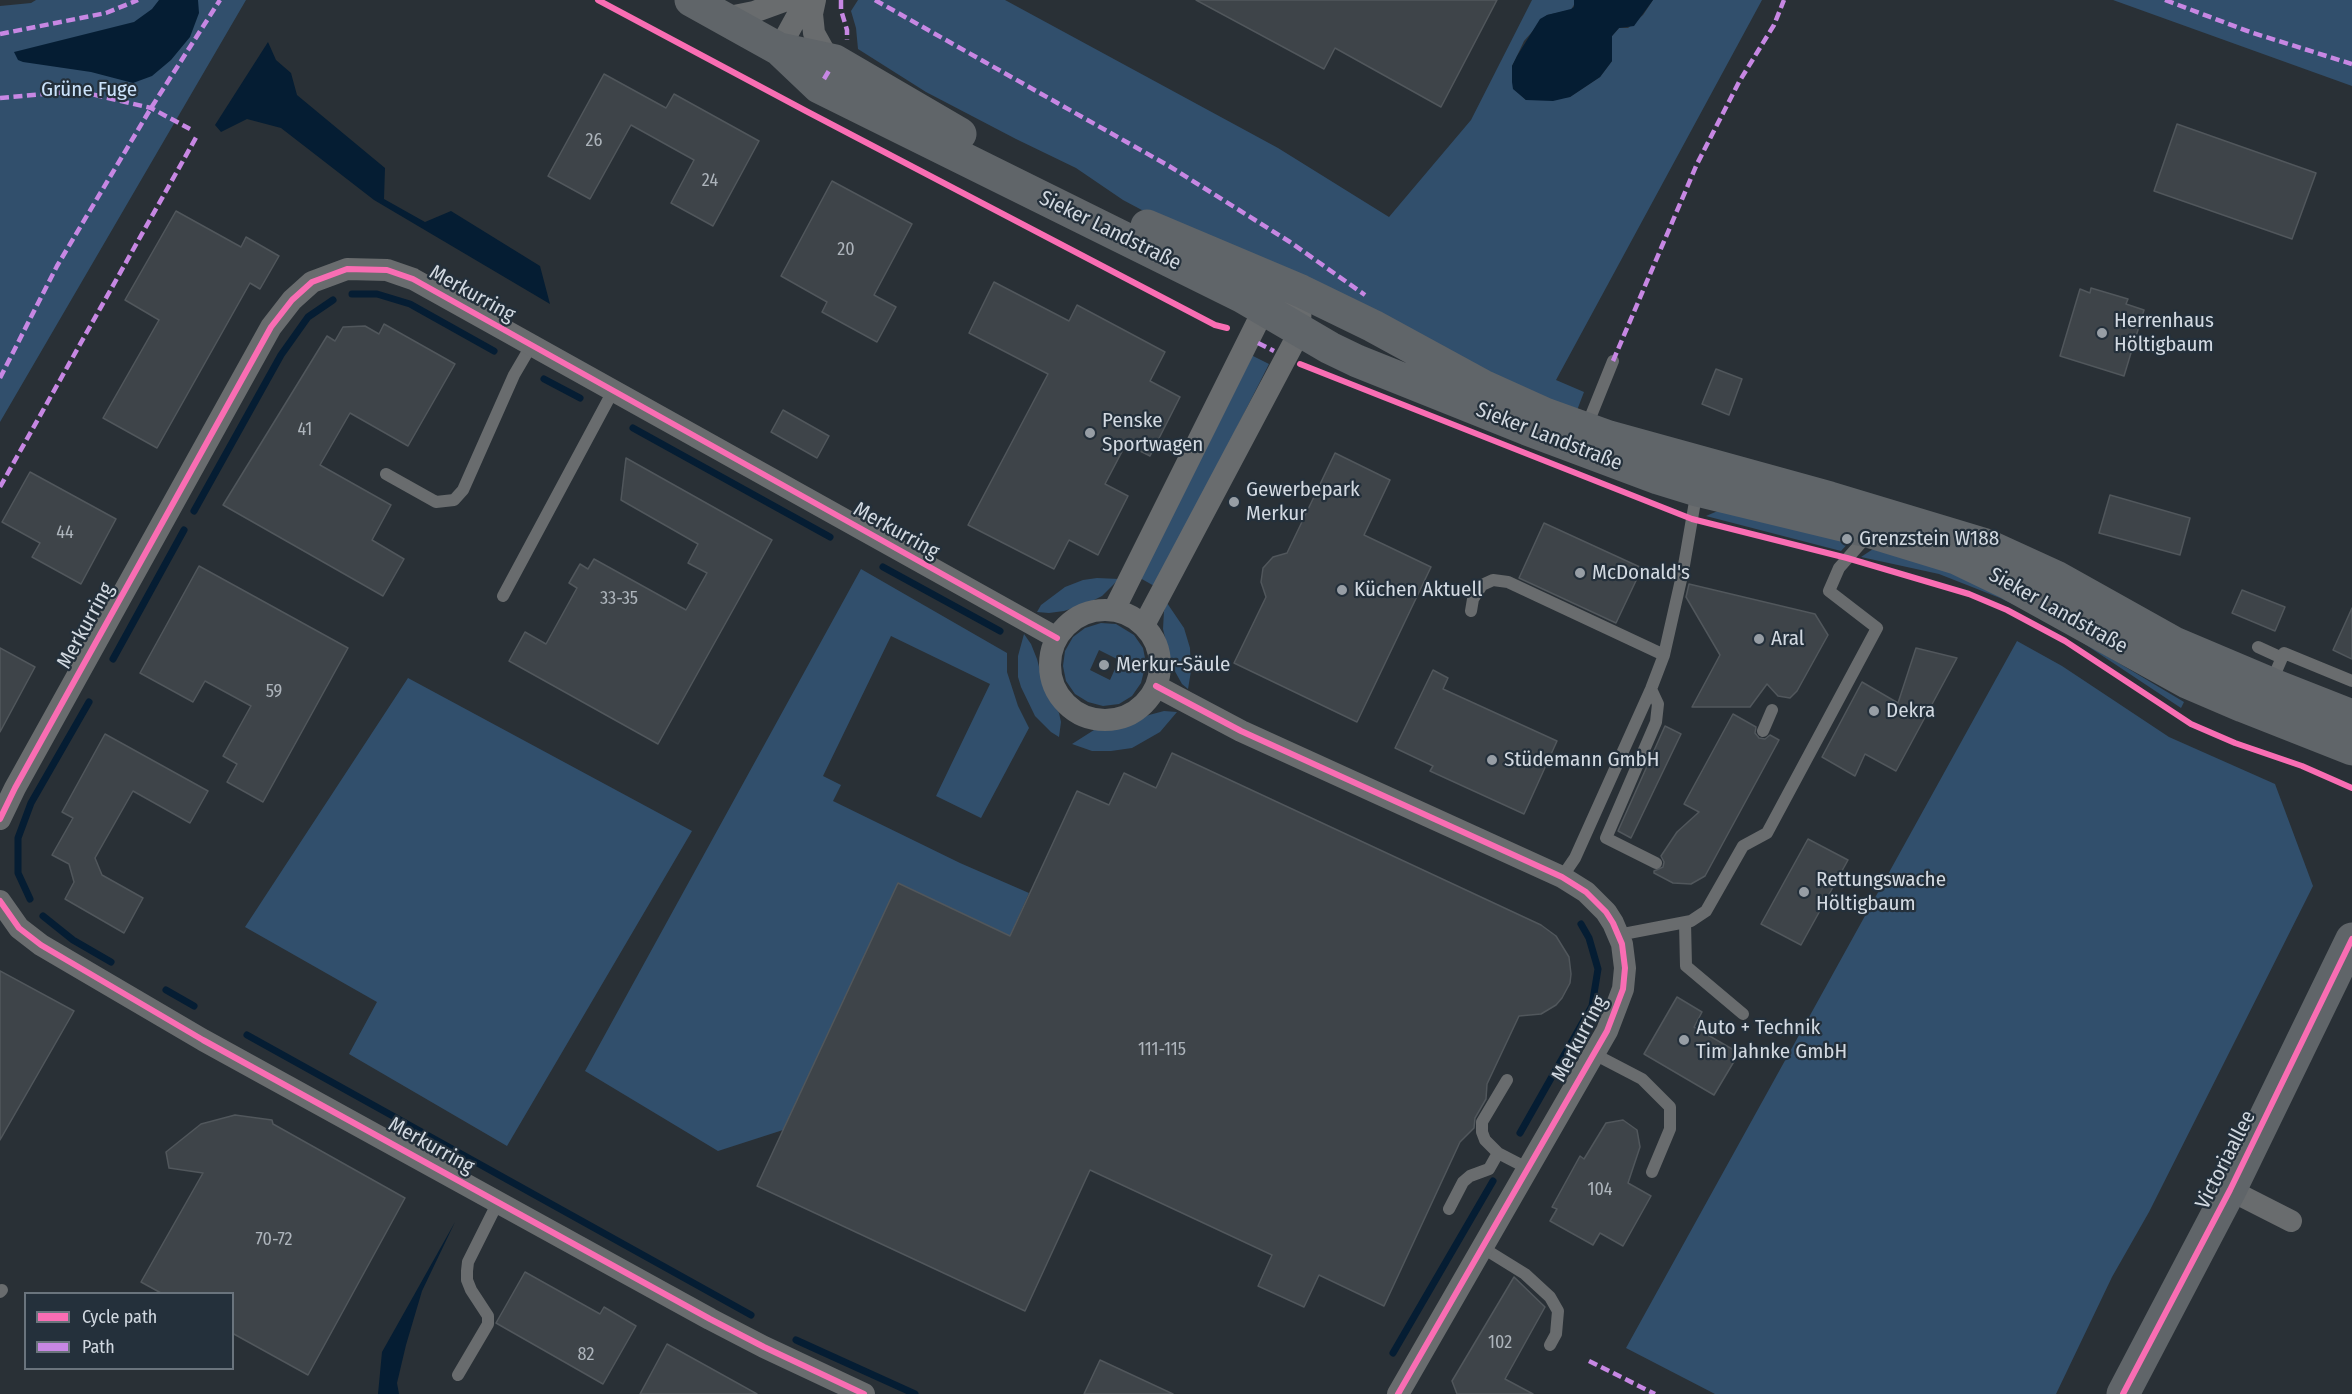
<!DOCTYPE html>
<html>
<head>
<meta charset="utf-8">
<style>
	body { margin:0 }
	#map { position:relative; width:2352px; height:1394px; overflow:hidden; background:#293036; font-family:"Fira Sans Condensed",sans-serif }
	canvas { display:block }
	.legend { position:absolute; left:24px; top:1292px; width:210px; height:78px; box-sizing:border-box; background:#24303b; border:2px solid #6a747d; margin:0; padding:8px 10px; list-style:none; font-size:18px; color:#d2d9e1 }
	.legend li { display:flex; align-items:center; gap:12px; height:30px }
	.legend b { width:30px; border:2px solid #6a747d }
</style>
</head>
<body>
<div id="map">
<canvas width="2352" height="1394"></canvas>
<ul class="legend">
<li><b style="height:8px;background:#f96db3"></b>Cycle path</li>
<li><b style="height:8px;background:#c787e3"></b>Path</li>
</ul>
</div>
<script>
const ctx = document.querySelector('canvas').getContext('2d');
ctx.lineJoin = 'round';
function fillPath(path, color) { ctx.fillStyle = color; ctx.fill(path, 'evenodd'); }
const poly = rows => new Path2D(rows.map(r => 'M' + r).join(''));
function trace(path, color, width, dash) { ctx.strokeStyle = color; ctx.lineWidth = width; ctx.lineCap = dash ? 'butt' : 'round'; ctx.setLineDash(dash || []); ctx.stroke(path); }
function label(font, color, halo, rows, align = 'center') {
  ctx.font = font + ' "Fira Sans Condensed",sans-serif'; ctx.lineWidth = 4.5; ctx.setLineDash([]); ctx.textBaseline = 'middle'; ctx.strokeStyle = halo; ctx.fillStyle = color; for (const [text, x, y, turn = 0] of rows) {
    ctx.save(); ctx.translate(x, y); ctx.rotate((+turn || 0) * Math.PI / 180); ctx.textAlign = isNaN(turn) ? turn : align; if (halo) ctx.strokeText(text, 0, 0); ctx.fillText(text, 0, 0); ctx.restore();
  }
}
const green = poly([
	[36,0,246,0,0,422,0,6,31,3],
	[858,0,1005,0,1278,148,1389,217,1471,120,1532,0,1574,0,1575,3,1571,10,1547,15,1524,41,1517,56,1512,66,1514,89,1526,100,1570,97,1600,77,1612,61,1612,36,1619,28,1628,28,1643,15,1653,0,1762,0,1556,380,1584,392,1576,413,1170,225,1123,200,1076,168,1016,139,926,92,858,49,856,28,851,11],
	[2113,0,2352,0,2352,86],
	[1251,355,1269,364,1156,587,1140,578],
	[1720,510,1853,538,1841,551,1706,516],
	[1873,549,1945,566,2027,611,2000,598,1939,574,1861,557],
	[861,569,1007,653,1007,672,1018,706,1029,728,981,818,936,796,990,684,891,636,823,776,841,785,833,801,960,863,1029,893,1010,936,898,884,783,1130,718,1151,585,1071],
	[1097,578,1119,579,1102,596,1088,603,1064,611,1049,613,1037,612,1041,605,1065,587,1083,580],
	[1167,603,1184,628,1190,648,1191,671,1188,689,1182,684,1172,666,1168,650,1163,629,1164,611],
	[1101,623,1116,624,1134,635,1143,648,1146,663,1141,683,1132,696,1119,704,1103,706,1088,702,1075,694,1066,681,1063,666,1065,651,1073,637,1085,628],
	[1099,650,1119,660,1110,680,1090,670],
	[2065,631,2184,702,2181,708],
	[1024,634,1031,644,1037,659,1045,690,1059,713,1061,722,1059,737,1051,732,1035,716,1021,687,1018,677,1018,656],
	[2017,641,2062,666,2169,737,2275,784,2313,886,2149,1212,2112,1277,2056,1394,1715,1394,1626,1348],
	[408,678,692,831,507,1146,349,1054,377,1002,245,927],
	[1164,711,1177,712,1160,732,1132,748,1111,751,1092,751,1072,744,1094,730,1123,727,1149,715]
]);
const water = poly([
	[159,0,198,0,199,13,190,37,171,60,152,76,133,83,91,72,23,62,18,60,14,52,134,22,152,9],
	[1574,0,1653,0,1634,26,1619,28,1612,36,1612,61,1600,77,1570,97,1553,101,1526,100,1513,89,1512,82,1512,66,1517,56,1540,19,1547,15,1571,9,1574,7],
	[268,42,276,60,291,73,297,95,385,168,384,199,425,222,451,211,540,266,550,304,374,200,281,128,247,119,221,132,215,125],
	[455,1222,422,1291,406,1345,397,1383,399,1394,378,1394,382,1352]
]);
const stream = poly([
	[352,294,377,294,410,304,494,351],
	[544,379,580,398],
	[633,428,830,537],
	[194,511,281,355,308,317,333,300],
	[883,567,1000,631],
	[113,659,184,530],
	[30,899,18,873,18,838,31,803,89,702],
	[43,916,73,940,111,962],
	[166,990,194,1006],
	[247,1035,751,1315],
	[1520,1133,1592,1006,1598,969,1589,938,1581,924],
	[796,1340,915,1394],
	[1393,1353,1493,1181]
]);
const building = poly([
	[1196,0,1497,0,1441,107,1335,48,1324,69,1196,0],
	[604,74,666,108,674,94,759,141,713,226,671,203,694,160,631,125,590,199,548,176,604,74],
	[2177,124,2316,173,2292,239,2154,191,2177,124],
	[832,181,912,224,874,295,896,307,877,342,822,312,827,302,781,276,832,181],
	[176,211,241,247,246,237,279,256,260,289,250,283,157,448,103,418,159,320,125,300,176,211],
	[994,282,1069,321,1077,305,1165,352,1150,381,1180,397,1150,456,1126,444,1105,484,1128,496,1098,555,1069,540,1054,569,968,525,1048,374,969,333,994,282],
	[2091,288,2128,299,2126,304,2144,310,2124,376,2060,356,2080,289,2090,293,2091,288],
	[384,324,455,364,408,446,350,413,320,465,391,505,372,540,404,559,383,596,223,505,327,336,335,341,343,327,365,326,379,334,384,324],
	[1716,369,1742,379,1729,415,1702,404,1716,369],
	[783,410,829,436,817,458,771,432,783,410],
	[1335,453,1390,480,1364,535,1431,567,1357,722,1234,663,1266,597,1261,582,1263,568,1273,557,1287,553,1335,453],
	[626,458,772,540,658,744,509,661,525,632,546,644,577,588,569,583,580,564,588,569,594,559,686,610,707,573,688,563,698,544,621,500,626,458],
	[30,472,116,519,81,584,32,557,40,543,2,522,30,472],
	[2110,495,2190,518,2180,555,2099,533,2110,495],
	[1544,523,1642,568,1616,623,1519,578,1544,523],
	[199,566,348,648,263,802,227,782,237,764,223,756,251,706,205,681,193,702,140,673,199,566],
	[1689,584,1815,614,1828,635,1797,691,1790,698,1778,696,1767,684,1750,707,1692,707,1720,655,1686,597,1689,584],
	[2242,590,2285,607,2275,631,2232,613,2242,590],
	[2352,608,2352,659,2333,650,2352,608],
	[0,648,35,667,0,732,0,648],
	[1916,648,1957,658,1896,771,1865,754,1855,776,1822,757,1862,682,1898,703,1916,648],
	[1433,670,1448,678,1443,689,1557,741,1524,814,1430,771,1433,766,1395,748,1433,670],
	[1733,714,1756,727,1755,733,1759,738,1765,739,1770,735,1779,740,1705,876,1691,884,1673,883,1654,873,1654,871,1663,867,1664,862,1661,856,1677,832,1699,812,1684,804,1733,714],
	[1665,726,1681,734,1631,838,1618,831,1665,726],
	[105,734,208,791,190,823,133,791,95,858,102,875,143,898,124,933,65,899,74,882,69,864,52,855,73,818,62,812,105,734],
	[1172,753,1541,925,1556,936,1569,957,1571,974,1570,983,1562,998,1556,1005,1541,1014,1519,1016,1487,1084,1486,1099,1475,1118,1474,1128,1460,1142,1384,1306,1319,1275,1304,1307,1258,1286,1272,1255,1090,1170,1025,1311,757,1186,898,883,1010,936,1077,791,1109,805,1124,773,1156,788,1172,753],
	[1808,839,1848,860,1801,945,1761,924,1808,839],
	[0,971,74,1011,0,1140,0,971],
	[1677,997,1702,1012,1694,1027,1739,1053,1714,1095,1644,1054,1677,997],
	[235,1115,272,1120,273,1124,405,1198,308,1375,232,1333,232,1293,161,1293,141,1282,203,1173,169,1168,166,1152,201,1124,235,1115],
	[1623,1120,1637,1130,1640,1147,1628,1183,1651,1196,1623,1246,1600,1233,1593,1245,1550,1221,1557,1209,1552,1207,1580,1156,1584,1159,1606,1123,1623,1120],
	[525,1272,600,1314,604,1307,636,1326,603,1384,496,1323,525,1272],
	[1514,1277,1545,1307,1505,1379,1533,1394,1457,1394,1452,1381,1514,1277],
	[667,1344,757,1394,640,1394,667,1344],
	[1100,1360,1173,1394,1084,1394,1100,1360]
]);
const lane = poly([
	[1586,428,1613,361],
	[386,474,436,502,454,500,463,490,514,375,531,346],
	[503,596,613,391],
	[1471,611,1473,599,1482,585,1493,580,1508,582,1664,655],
	[2258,647,2282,658],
	[2271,683,2284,653,2352,681],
	[1651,689,1658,704,1656,722,1606,838,1656,863],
	[1763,731,1772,710],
	[1562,877,1575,858,1651,689,1664,655,1683,571,1697,490],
	[1685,922,1686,966,1743,1014],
	[1618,935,1691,921,1706,911,1743,846,1767,833,1877,628,1829,591,1839,568,1868,535],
	[1594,1054,1642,1079,1670,1107,1670,1129,1652,1172],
	[1498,1153,1485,1140,1482,1132,1482,1122,1507,1080],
	[1449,1209,1463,1182,1470,1176,1489,1169,1498,1153,1527,1168],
	[1483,1248,1525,1274,1550,1297,1558,1311,1556,1334,1550,1345],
	[0,1292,2,1290],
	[458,1375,488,1324,488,1316,471,1290,467,1280,467,1271,468,1262,498,1202]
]);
const street = poly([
	[815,0,812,14,814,33,824,51,835,61],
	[724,18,754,12,787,0],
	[779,49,806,0],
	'1050 665a55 55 0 1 1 110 0a55 55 0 1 1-110 0Z',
	[1114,610,1264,309,1301,291,1300,331,1144,625],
	[1156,686,1241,731,1562,877,1586,892,1606,912,1613,923,1622,944,1625,968,1623,989,1607,1031,1398,1394],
	[0,819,15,788,271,327,292,300,312,282,347,269,387,270,413,279,1057,638],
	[0,901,19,928,41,945,203,1040,710,1319,764,1347,864,1394],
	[2230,1190,2291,1221]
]);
const secondary = poly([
	[691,0,779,49,819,87,1243,297,1330,348,1357,361,1527,429,1658,478,1697,490,1871,532,1956,558,2010,584,2187,682,2243,706,2352,749],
	[779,49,835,61,960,134],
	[1147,226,1301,291,1373,326,1483,386,1545,414,1609,437,1830,498,1986,545,2056,577,2174,643,2271,684,2352,716],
	[2123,1394,2230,1190,2352,939]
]);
const quiet = poly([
	[841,0,841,10,847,30,847,40],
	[875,0,1169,166,1290,242,1365,295],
	[2165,0,2250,32,2352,64],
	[0,34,106,13,138,0],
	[824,79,830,69],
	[0,98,78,91,151,108,190,129],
	[1258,343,1274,351],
	[1613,361,1697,164,1739,82,1774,25,1784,0],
	[0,378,57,266,151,108,220,0],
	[0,487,198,134],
	[1589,1361,1655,1394]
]);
const cycleway = poly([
	[598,0,806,111,1215,325,1227,328],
	[1300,364,1692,519,1847,558,1969,594,2007,610,2065,641,2191,724,2235,743,2302,766,2352,788],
	[1156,686,1241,731,1562,877,1586,892,1606,912,1613,923,1622,944,1625,968,1623,989,1607,1031,1398,1394],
	[0,819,15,788,271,327,292,300,312,282,347,269,387,270,413,279,1057,638],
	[0,901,19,928,41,945,203,1040,710,1319,764,1347,864,1394],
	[2123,1394,2230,1190,2352,939]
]);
const markers = [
	[2102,333,6,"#979ea5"],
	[1090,433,6,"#979ea5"],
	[1234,502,6,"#979ea5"],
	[1847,539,6,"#979ea5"],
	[1580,573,6,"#979ea5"],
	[1342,590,6,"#979ea5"],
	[1759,639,6,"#979ea5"],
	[1104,665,6,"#979ea5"],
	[1874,711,6,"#979ea5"],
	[1492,760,6,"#979ea5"],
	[1804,892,6,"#979ea5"],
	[1684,1040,6,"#979ea5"]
];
const numberNames = [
	["26",594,141],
	["24",710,181],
	["20",846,250],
	["41",305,430],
	["44",65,533],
	["33-35",619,599],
	["59",274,692],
	["111-115",1162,1050],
	["104",1600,1190],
	["70-72",274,1240],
	["102",1500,1343],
	["82",586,1355]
];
const parkNames = [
	["Grüne Fuge",89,90]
];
const streetNames = [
	["Sieker Landstraße",1110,231,26],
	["Merkurring",472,294,29],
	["Sieker Landstraße",1549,437,21],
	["Merkurring",896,531,29],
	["Sieker Landstraße",2058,611,29],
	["Merkurring",86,626,-61],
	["Merkurring",1580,1039,-62],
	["Merkurring",431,1146,29],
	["Victoriaallee",2226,1160,-63]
];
const poiNames = [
	["Herrenhaus",2114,321],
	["Höltigbaum",2114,345],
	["Penske",1102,421],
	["Sportwagen",1102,445],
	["Gewerbepark",1246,490],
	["Merkur",1246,514],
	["Grenzstein W188",1859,539],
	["McDonald's",1592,573],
	["Küchen Aktuell",1354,590],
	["Aral",1771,639],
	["Merkur-Säule",1116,665],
	["Dekra",1886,711],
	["Stüdemann GmbH",1504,760],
	["Rettungswache",1816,880],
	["Höltigbaum",1816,904],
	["Auto + Technik",1696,1028],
	["Tim Jahnke GmbH",1696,1052]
];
fillPath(green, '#314f6c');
fillPath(water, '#051d33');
trace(stream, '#051d33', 7);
fillPath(building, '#3e4449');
trace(building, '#51575c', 1.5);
trace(lane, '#696c6e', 12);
trace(street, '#696c6e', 22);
trace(secondary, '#606569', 33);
trace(quiet, '#c787e3', 4.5, [9, 4.5]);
trace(cycleway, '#f96db3', 6);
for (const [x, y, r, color] of markers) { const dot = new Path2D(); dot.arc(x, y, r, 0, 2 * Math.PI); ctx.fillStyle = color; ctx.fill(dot); trace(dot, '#24303b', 2); }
label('18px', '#adb4bb', null, numberNames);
label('21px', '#cbe2fa', '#24303b', parkNames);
label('21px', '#d2d9e1', '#24303b', streetNames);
label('21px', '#d2d9e1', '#24303b', poiNames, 'left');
</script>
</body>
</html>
